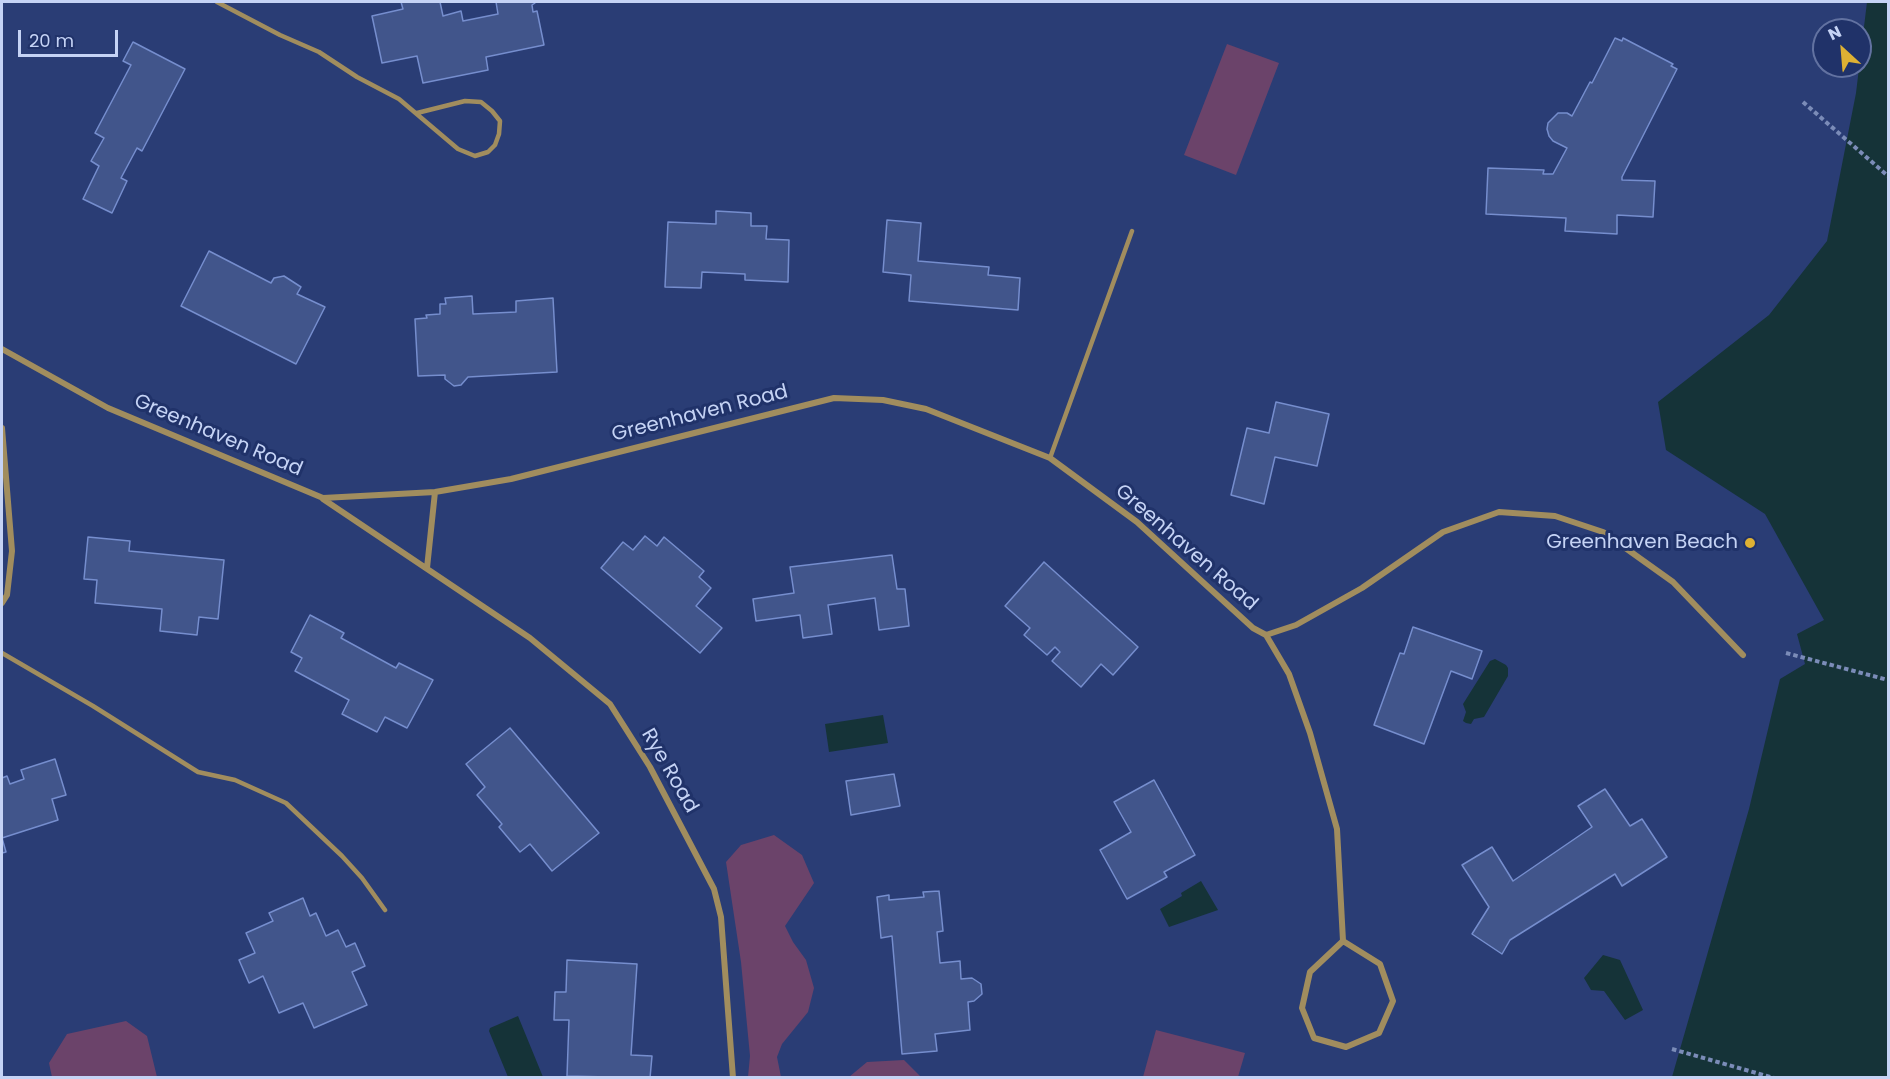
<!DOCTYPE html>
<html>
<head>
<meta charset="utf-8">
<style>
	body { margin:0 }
	#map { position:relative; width:1890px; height:1079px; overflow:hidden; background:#2a3d75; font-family:Poppins,sans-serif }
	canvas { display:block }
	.frame { position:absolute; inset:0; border:3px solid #c5d3f5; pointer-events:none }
	.north { position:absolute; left:1812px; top:18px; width:60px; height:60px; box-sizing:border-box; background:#203269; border:2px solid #6272a1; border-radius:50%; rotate:334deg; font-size:16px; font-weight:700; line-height:24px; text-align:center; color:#c5d3f5 }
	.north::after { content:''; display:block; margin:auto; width:21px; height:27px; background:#deb133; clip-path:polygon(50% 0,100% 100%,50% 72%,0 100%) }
	.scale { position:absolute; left:18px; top:30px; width:100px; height:27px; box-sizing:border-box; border:3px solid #c5d3f5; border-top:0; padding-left:8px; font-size:18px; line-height:21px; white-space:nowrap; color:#c5d3f5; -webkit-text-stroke:4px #203269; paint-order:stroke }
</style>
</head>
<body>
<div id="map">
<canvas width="1890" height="1079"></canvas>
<div class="frame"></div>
<div class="north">N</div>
<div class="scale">20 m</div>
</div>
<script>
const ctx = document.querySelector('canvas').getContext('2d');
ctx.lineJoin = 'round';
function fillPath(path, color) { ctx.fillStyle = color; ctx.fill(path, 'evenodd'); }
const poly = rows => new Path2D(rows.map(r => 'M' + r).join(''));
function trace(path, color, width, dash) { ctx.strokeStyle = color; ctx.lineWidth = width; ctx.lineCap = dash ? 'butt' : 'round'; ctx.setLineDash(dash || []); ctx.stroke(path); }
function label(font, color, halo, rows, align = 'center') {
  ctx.font = font + ' Poppins,sans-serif'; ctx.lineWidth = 6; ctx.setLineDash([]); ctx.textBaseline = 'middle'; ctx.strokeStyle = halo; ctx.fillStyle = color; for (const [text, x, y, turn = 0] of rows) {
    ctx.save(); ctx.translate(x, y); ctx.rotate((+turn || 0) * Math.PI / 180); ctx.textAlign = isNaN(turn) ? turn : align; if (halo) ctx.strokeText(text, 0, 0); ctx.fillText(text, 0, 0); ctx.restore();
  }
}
const green = poly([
	[1227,44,1279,63,1236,175,1184,155],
	[774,835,802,855,814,883,785,926,793,942,806,960,814,988,808,1012,782,1044,777,1057,781,1077,748,1077,750,1056,741,962,726,862,741,845],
	[126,1021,147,1036,157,1077,52,1077,49,1063,67,1034],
	[1156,1030,1245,1053,1238,1077,1143,1077],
	[904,1060,921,1077,849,1077,867,1062]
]);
const water = poly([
	[1867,2,1888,2,1888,1077,1672,1077,1749,809,1780,679,1805,664,1797,634,1824,620,1765,514,1666,450,1658,402,1769,315,1827,241,1856,93],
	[1495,659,1506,665,1508,668,1508,676,1484,717,1474,719,1471,724,1466,723,1463,721,1466,712,1463,704,1490,661],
	[883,715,888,743,829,752,825,724],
	[1201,881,1218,910,1169,927,1160,909,1182,896,1181,893],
	[1603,955,1620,960,1643,1010,1625,1020,1604,991,1591,990,1584,978],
	[518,1016,543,1077,508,1077,489,1031,490,1028]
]);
const building = poly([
	[401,2,440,2,443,16,461,11,463,21,498,14,496,2,535,2,535,3,532,5,533,12,537,11,544,45,486,57,488,70,423,83,417,56,382,63,372,16,403,9,401,2],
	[1615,38,1622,41,1623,38,1673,64,1671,66,1677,69,1622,177,1622,180,1655,181,1653,217,1617,215,1617,234,1565,231,1566,218,1486,214,1488,168,1544,170,1543,174,1553,174,1567,148,1553,141,1549,136,1547,129,1548,123,1558,113,1567,113,1572,116,1590,82,1592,83,1615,38],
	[133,42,185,69,142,151,137,148,121,178,127,181,112,213,83,199,99,166,91,161,104,138,95,133,131,65,123,61,133,42],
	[716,211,751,213,751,226,767,226,766,239,789,240,788,282,745,280,745,274,702,272,701,288,665,287,668,222,716,224,716,211],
	[887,220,921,223,918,261,989,267,988,275,1020,278,1018,310,909,301,911,275,883,272,887,220],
	[209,251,271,283,274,278,284,276,301,287,297,294,325,307,296,364,181,306,209,251],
	[472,296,473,314,516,312,516,301,553,298,557,372,468,377,461,385,454,386,445,379,445,375,418,376,415,319,427,318,426,315,440,314,440,304,446,304,445,298,472,296],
	[1276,402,1329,414,1317,466,1275,457,1264,504,1231,495,1247,428,1269,433,1276,402],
	[645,536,657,546,664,537,704,571,699,577,711,588,696,606,722,628,700,653,601,568,623,542,633,550,645,536],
	[88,537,130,541,129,551,224,560,218,619,199,617,197,635,160,631,162,609,95,603,97,580,84,579,88,537],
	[892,555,897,589,905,589,909,626,879,630,875,598,828,605,832,634,803,638,800,615,756,621,753,599,794,593,790,567,892,555],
	[1044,562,1138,647,1113,675,1101,664,1081,687,1052,661,1060,652,1055,647,1047,655,1024,635,1030,628,1005,606,1044,562],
	[310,615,344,633,341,638,396,668,399,663,433,680,407,728,385,717,377,732,342,714,349,700,295,671,302,658,291,652,310,615],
	[1413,627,1482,651,1472,679,1451,671,1424,744,1374,725,1400,653,1404,654,1413,627],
	[510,728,599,833,552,871,530,844,520,852,499,827,502,824,477,795,485,787,466,764,510,728],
	[55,759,66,795,52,799,58,820,2,838,6,852,2,853,2,778,7,776,10,784,24,779,21,770,55,759],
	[894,774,900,806,851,815,846,781,894,774],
	[1154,780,1195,855,1164,872,1167,877,1127,899,1100,850,1131,832,1114,802,1154,780],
	[1605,789,1630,826,1642,819,1667,857,1622,886,1615,874,1510,940,1502,954,1472,934,1489,907,1462,865,1492,847,1513,881,1592,827,1578,806,1605,789],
	[939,891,943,931,937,932,940,963,960,961,961,979,972,978,981,984,982,994,974,1001,968,1002,970,1030,935,1034,937,1051,902,1054,892,936,881,938,877,897,889,895,889,900,924,897,923,892,939,891],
	[303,898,310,916,316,913,326,936,338,930,346,947,355,943,365,966,352,972,367,1005,314,1028,303,1003,279,1013,263,976,249,983,239,960,255,953,246,933,273,921,269,913,303,898],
	[567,960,637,964,631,1055,652,1056,650,1078,567,1076,569,1020,554,1020,555,992,566,992,567,960]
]);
const path = poly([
	[1803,102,1888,176],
	[1786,653,1888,680],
	[1672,1049,1774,1078]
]);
const service = poly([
	[217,2,280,35,319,52,357,77,399,99,458,149,475,156,488,152,495,145,499,134,500,121,492,111,481,102,465,101,417,113],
	[1050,458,1132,231],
	[2,653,93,706,198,772,235,780,286,803,342,856,362,878,385,910]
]);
const minor = poly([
	[2,349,108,408,323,498,435,492,511,479,834,398,883,400,926,409,1050,458,1137,522,1253,628,1266,635,1289,674,1310,733,1337,829,1343,941,1310,972,1302,1008,1314,1038,1346,1047,1379,1033,1393,1001,1380,964,1343,941],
	[2,428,12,551,7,595,2,603],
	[323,499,530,638,610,704,650,767,714,889,721,917,733,1078],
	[427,568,435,492],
	[1266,635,1296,625,1362,588,1443,532,1499,512,1555,516,1603,532,1673,582,1743,655]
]);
const markers = [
	[1750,543,6,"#deb133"]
];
const streetNames = [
	["Greenhaven Road",700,414,-14],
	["Greenhaven Road",218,436,23],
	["Greenhaven Road",1186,548,41],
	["Rye Road",669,771,60]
];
const poiNames = [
	["Greenhaven Beach",1738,543]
];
fillPath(green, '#6b436a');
fillPath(water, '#153338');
fillPath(building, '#41558b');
trace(building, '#768ece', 1.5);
trace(path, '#7b8cb8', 4, [4.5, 3]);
trace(service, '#a18d5e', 4.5);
trace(minor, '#a18d5e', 6);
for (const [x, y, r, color] of markers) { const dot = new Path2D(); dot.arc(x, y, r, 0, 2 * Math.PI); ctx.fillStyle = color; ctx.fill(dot); trace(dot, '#203269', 2); }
label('20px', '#c5d3f5', '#203269', streetNames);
label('20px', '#c5d3f5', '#203269', poiNames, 'right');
</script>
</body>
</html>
